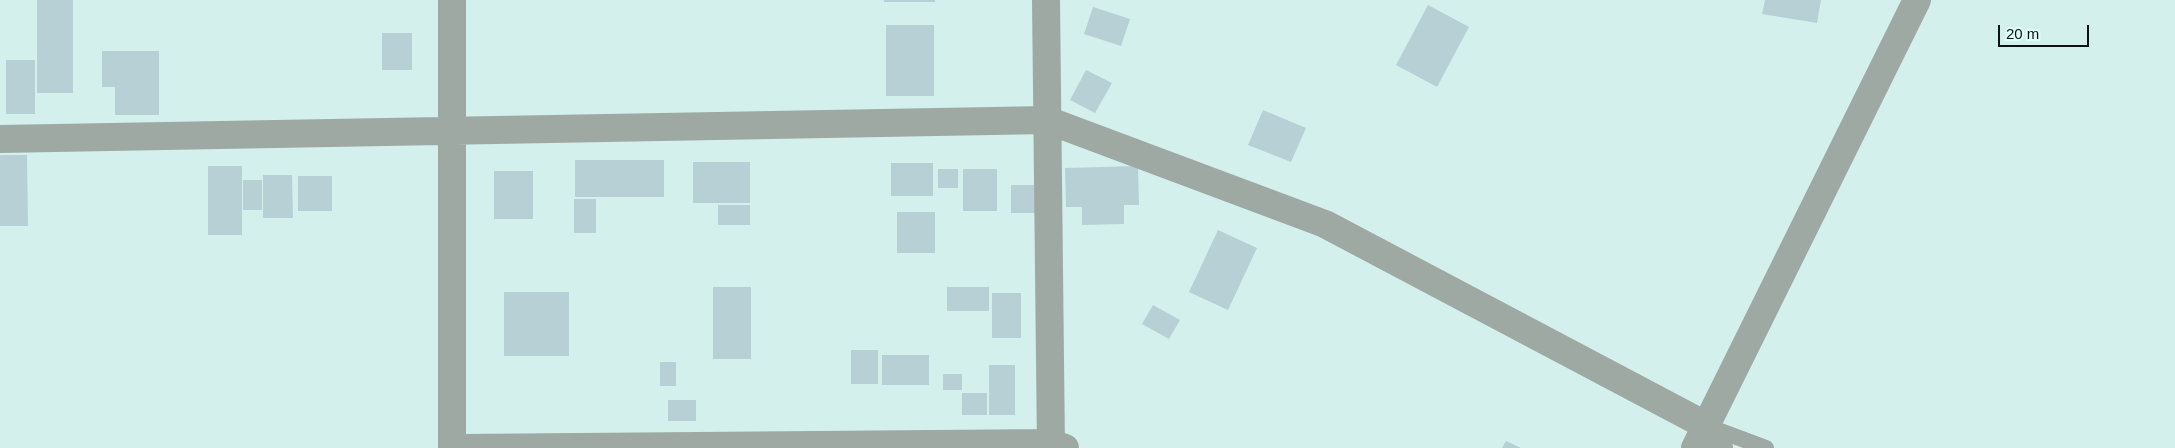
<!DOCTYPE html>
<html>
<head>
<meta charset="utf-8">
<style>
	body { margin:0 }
	#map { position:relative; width:2175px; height:448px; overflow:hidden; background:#d4f0ed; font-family:Helvetica,sans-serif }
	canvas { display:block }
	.scale { position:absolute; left:1998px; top:25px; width:91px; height:22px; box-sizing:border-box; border:2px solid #0a1413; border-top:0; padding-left:6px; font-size:15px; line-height:18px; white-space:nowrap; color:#0a1413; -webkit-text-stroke:4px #e1fdfb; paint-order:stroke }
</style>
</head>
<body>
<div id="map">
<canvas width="2175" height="448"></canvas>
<div class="scale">20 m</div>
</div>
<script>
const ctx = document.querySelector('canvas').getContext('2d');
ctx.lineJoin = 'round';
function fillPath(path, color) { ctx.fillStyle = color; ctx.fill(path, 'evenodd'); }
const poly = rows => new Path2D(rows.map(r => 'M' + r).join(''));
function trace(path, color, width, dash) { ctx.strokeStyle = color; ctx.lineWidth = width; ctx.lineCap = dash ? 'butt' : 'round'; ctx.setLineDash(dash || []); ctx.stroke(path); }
const building = poly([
	[37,0,73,0,73,93,37,93],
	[884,0,935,0,935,2,884,2],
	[1765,0,1821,0,1817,23,1762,14],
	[1428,5,1469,27,1437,87,1396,65],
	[1093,7,1130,19,1121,46,1084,34],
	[886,25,934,25,934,96,886,96],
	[382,33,412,33,412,70,382,70],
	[102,51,159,51,159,115,115,115,115,87,102,87],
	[6,60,35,60,35,114,6,114],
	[1086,70,1112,83,1095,113,1070,100],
	[1263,110,1306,128,1291,162,1248,145],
	[0,155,27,155,28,226,0,226],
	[575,160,664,160,664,197,575,197],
	[693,162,750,162,750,203,693,203],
	[891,163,933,163,933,196,891,196],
	[208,166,242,166,242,235,208,235],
	[1138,166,1139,205,1124,205,1124,224,1082,225,1082,207,1066,207,1065,168],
	[938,169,958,169,958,188,938,188],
	[963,169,997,169,997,211,963,211],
	[494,171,533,171,533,219,494,219],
	[263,175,292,175,293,218,263,218],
	[298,176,332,176,332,211,298,211],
	[243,180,262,180,262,210,243,210],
	[1011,185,1039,185,1039,213,1011,213],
	[574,199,596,199,596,233,574,233],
	[718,205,750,205,750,225,718,225],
	[897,212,935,212,935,253,897,253],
	[1218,230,1257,248,1228,310,1189,292],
	[713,287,751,287,751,359,713,359],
	[947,287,989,287,989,311,947,311],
	[504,292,569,292,569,356,504,356],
	[992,293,1021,293,1021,338,992,338],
	[1153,305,1180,320,1169,339,1142,324],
	[851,350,878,350,878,384,851,384],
	[882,355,929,355,929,385,882,385],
	[660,362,676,362,676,386,660,386],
	[989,365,1015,365,1015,415,989,415],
	[943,374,962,374,962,390,943,390],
	[962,393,987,393,987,415,962,415],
	[668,400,696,400,696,421,668,421],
	[1506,441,1521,448,1502,448]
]);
const service = poly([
	[1707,426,1766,448]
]);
const minor = poly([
	[1046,0,1051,448],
	[0,139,1047,120,1325,224,1707,426,1719,448],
	[452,448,452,0],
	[461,448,1051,443,1065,448],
	[1695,448,1917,0]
]);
fillPath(building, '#b6d0d6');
trace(service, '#9ea9a4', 16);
trace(minor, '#9ea9a4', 28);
</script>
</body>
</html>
